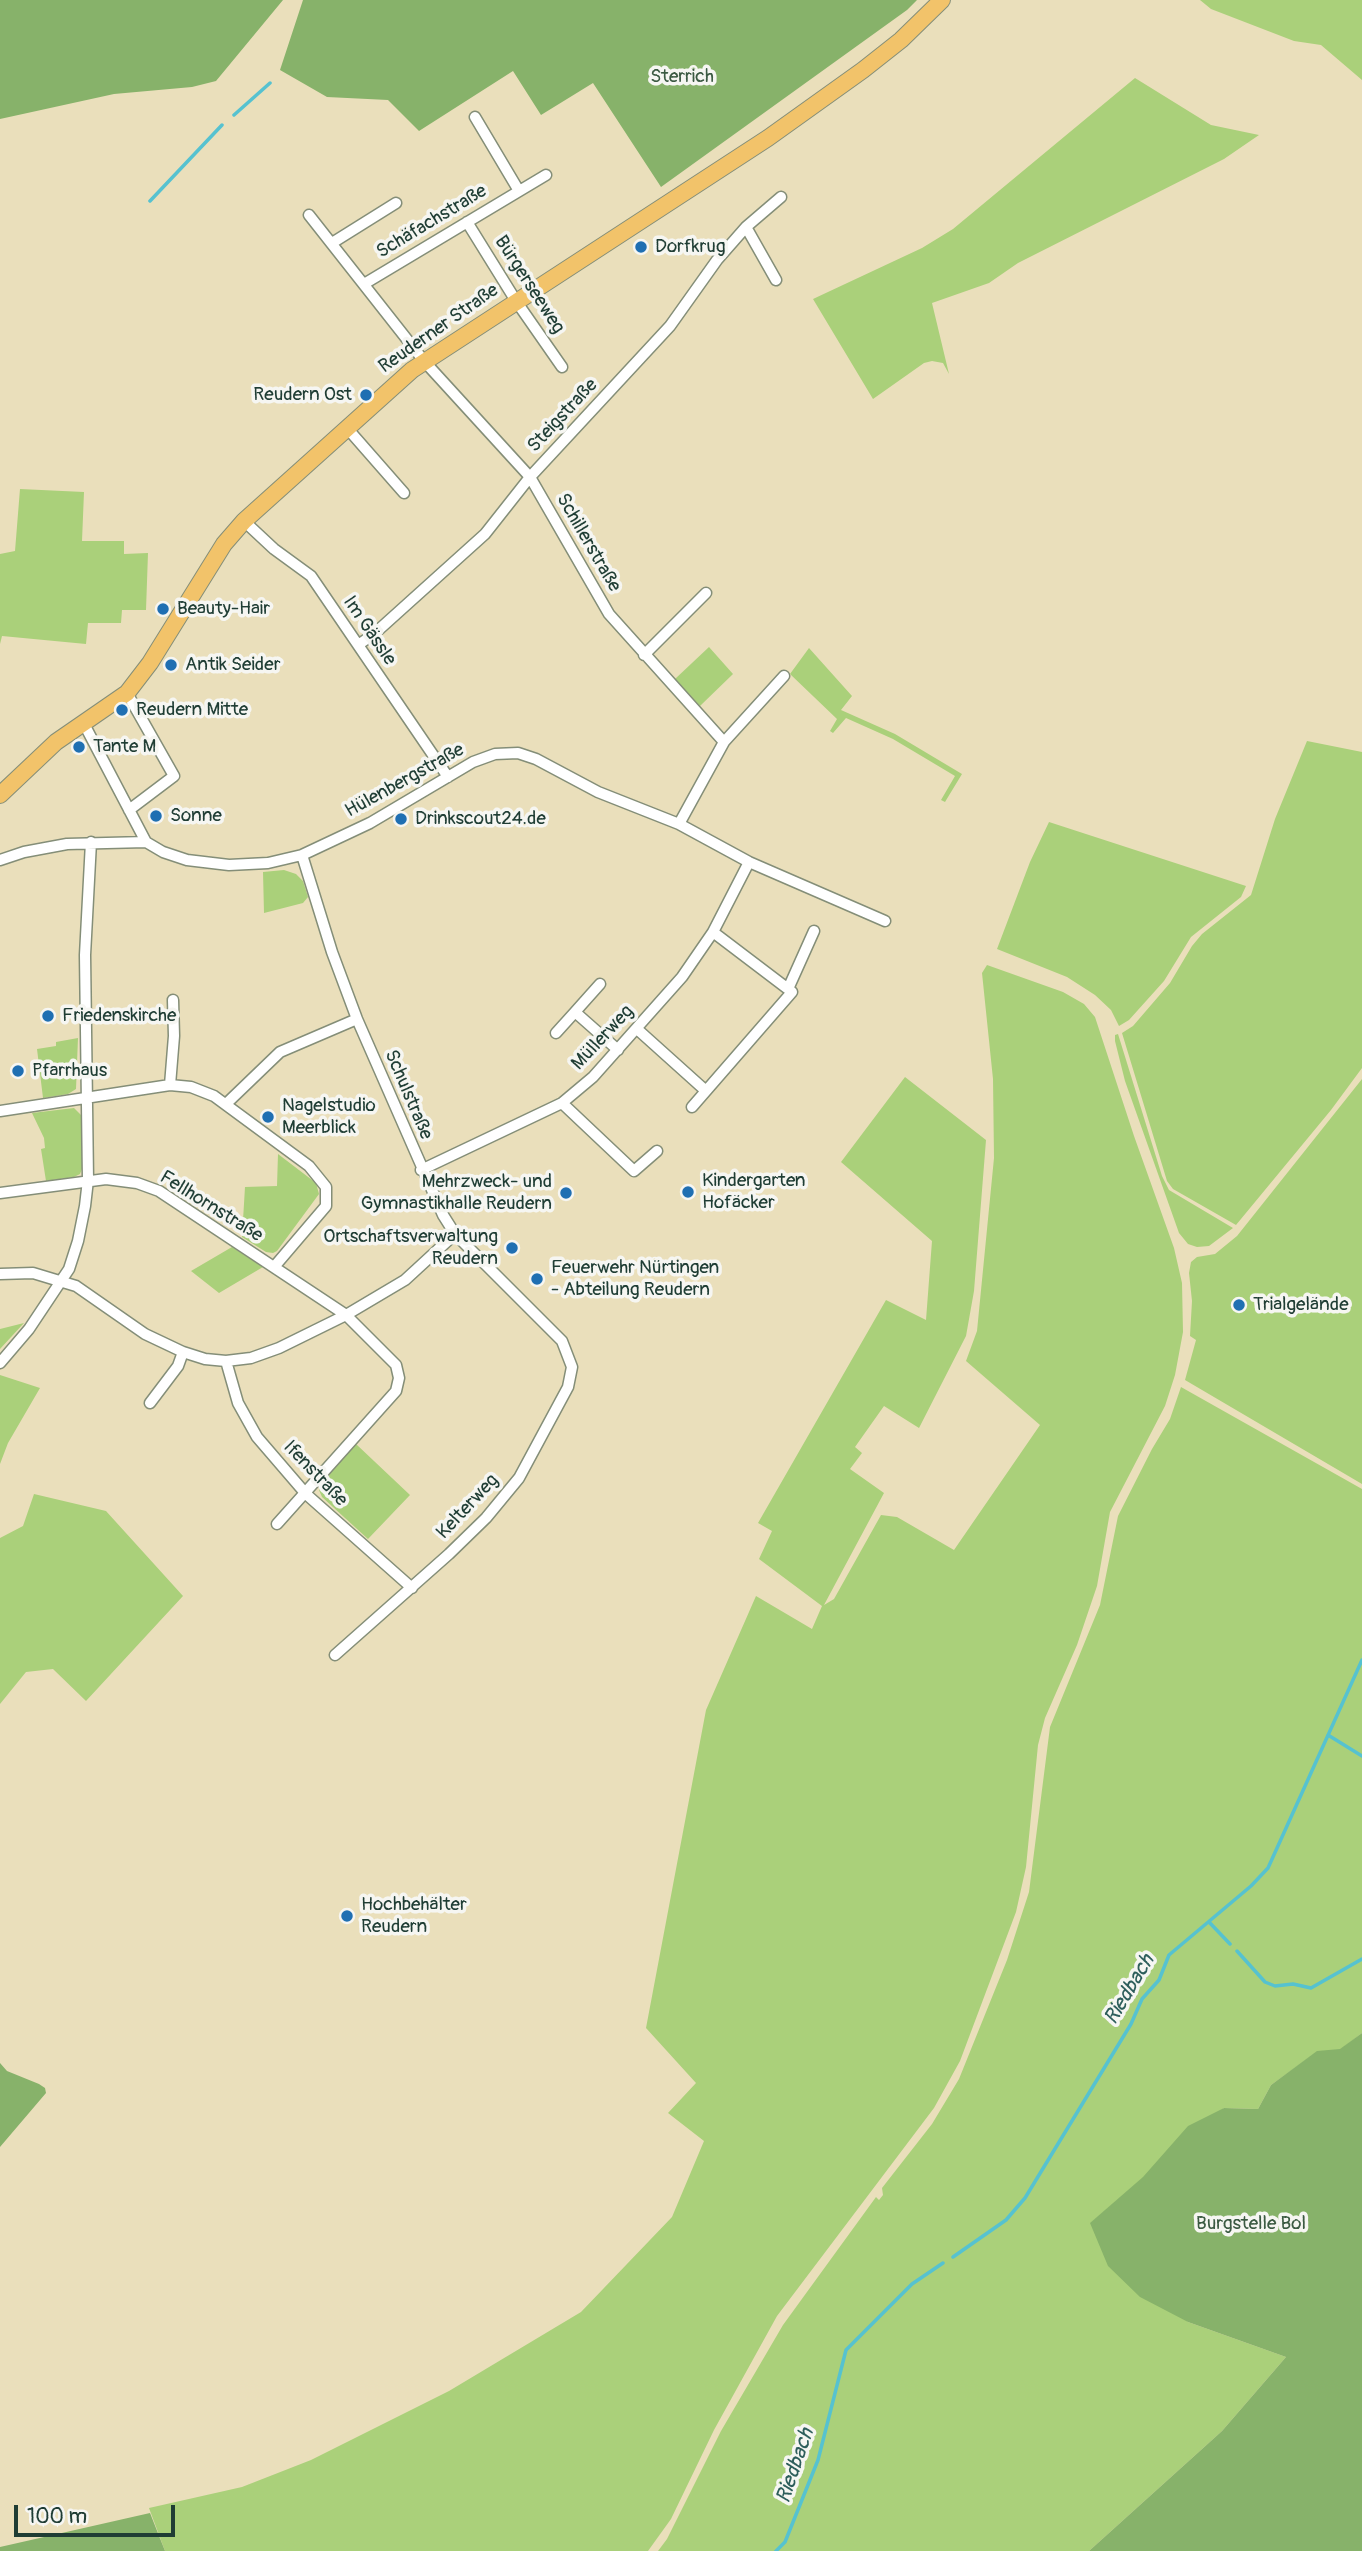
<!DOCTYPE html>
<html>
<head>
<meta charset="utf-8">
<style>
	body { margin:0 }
	#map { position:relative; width:1362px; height:2551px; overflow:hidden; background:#eadfbb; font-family:Pangolin,sans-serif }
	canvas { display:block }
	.scale { position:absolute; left:14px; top:2505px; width:161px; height:32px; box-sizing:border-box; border:4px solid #1f3d34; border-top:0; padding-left:9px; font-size:21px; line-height:24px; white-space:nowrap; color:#1f3d34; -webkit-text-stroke:5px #f6f6f2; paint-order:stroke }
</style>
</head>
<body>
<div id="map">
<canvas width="1362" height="2551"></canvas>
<div class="scale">100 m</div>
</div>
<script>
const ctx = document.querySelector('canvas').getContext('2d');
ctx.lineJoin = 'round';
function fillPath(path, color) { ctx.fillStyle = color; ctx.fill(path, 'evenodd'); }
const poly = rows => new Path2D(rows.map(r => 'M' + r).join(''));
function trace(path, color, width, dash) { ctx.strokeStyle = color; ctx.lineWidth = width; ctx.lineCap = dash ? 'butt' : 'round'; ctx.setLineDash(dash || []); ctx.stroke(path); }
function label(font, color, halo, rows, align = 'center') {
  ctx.font = font + ' Pangolin,sans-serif'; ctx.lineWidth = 7; ctx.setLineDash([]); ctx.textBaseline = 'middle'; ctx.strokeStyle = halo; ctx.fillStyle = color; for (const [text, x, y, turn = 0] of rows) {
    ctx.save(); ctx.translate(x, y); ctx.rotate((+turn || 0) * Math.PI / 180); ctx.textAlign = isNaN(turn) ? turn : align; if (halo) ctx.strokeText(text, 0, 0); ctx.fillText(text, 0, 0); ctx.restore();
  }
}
const green = poly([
	[1200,0,1362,0,1362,80,1321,45,1294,41,1211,9],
	[1135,78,1211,125,1259,135,1224,159,1018,263,989,283,932,303,949,374,943,363,932,361,924,363,873,399,813,299,922,248,953,229],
	[20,489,84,492,82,541,124,541,124,554,148,553,146,610,122,610,121,623,88,623,86,644,2,636,0,644,0,554,15,551],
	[709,647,733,674,700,706,675,679],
	[809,648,852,696,841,710,895,734,962,774,945,802,941,800,955,776,893,739,846,718,833,733,830,731,837,719,790,674],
	[1307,741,1362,752,1362,1068,1331,1110,1236,1225,1173,1189,1167,1181,1122,1033,1133,1026,1170,983,1192,946,1202,934,1251,895,1275,819],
	[1049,822,1246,886,1241,897,1191,937,1164,981,1129,1020,1119,1026,1111,1010,1095,995,1067,977,997,949,1030,862],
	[284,870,296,874,303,881,308,897,303,903,264,913,263,872],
	[987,965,1063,992,1084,1004,1095,1017,1134,1136,1174,1248,1182,1283,1183,1332,1175,1375,1165,1406,1110,1512,1097,1586,1077,1645,1045,1718,1038,1745,1026,1867,1016,1912,960,2061,934,2108,777,2316,714,2430,671,2519,648,2551,165,2551,149,2508,242,2487,311,2460,449,2391,581,2312,672,2217,704,2141,668,2113,696,2083,646,2028,706,1710,756,1596,812,1629,822,1606,759,1559,772,1531,758,1523,886,1300,926,1320,932,1241,841,1162,905,1077,986,1140,974,1291,966,1336,919,1428,884,1406,855,1447,862,1453,850,1469,884,1493,824,1605,834,1599,881,1515,897,1517,954,1550,1040,1425,966,1361,977,1331,994,1158,993,1079,982,973],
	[1118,1034,1162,1176,1169,1190,1233,1228,1209,1246,1197,1247,1188,1244,1179,1233,1125,1081,1115,1041,1115,1035],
	[78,1038,76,1089,68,1094,43,1098,37,1049,56,1046,56,1042],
	[1362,1079,1362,1484,1185,1380,1196,1340,1190,1336,1192,1301,1189,1273,1191,1262,1197,1257,1215,1254,1237,1236],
	[74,1108,82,1116,82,1169,80,1174,74,1177,46,1181,41,1149,45,1148,44,1138,32,1113],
	[278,1154,316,1183,319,1194,277,1251,273,1253,266,1252,242,1237,245,1187,277,1186],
	[232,1247,263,1267,219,1293,191,1271],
	[24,1323,0,1349,0,1329],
	[0,1375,40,1388,8,1443,0,1464],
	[1181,1387,1362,1489,1362,2033,1340,2050,1317,2052,1271,2085,1258,2109,1224,2108,1091,2223,1188,2322,1286,2357,1222,2431,1089,2551,658,2551,667,2539,721,2431,783,2325,876,2197,879,2200,883,2195,882,2188,932,2124,959,2079,1007,1960,1029,1892,1050,1727,1100,1605,1118,1516,1152,1449,1170,1419],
	[356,1444,410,1495,368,1539,322,1497,319,1490,320,1485],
	[34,1494,106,1511,183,1596,86,1701,53,1669,26,1672,0,1704,0,1538,23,1526]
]);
const forest = poly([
	[0,0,283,0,216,81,192,87,114,94,0,119],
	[303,0,917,0,907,10,661,187,593,83,541,115,513,71,419,131,388,100,327,97,280,70],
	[1362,2033,1362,2551,1089,2551,1222,2431,1286,2357,1188,2322,1140,2297,1108,2266,1090,2223,1143,2177,1188,2126,1224,2108,1258,2109,1271,2085,1317,2051,1340,2049],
	[0,2063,7,2071,39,2084,45,2088,46,2093,0,2147],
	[150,2513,165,2551,0,2551,0,2547]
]);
const stream = poly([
	[234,115,270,83],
	[150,201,222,125],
	[1328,1735,1362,1756],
	[1209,1922,1230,1944],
	[1237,1951,1265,1982,1275,1986,1293,1984,1311,1988,1362,1959],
	[953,2257,1006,2220,1025,2198,1131,2024,1142,1999,1159,1980,1169,1955,1251,1886,1268,1868,1362,1660],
	[776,2551,785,2542,818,2460,846,2350,912,2284,943,2263]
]);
const minor = poly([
	[475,117,519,191],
	[309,215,424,361,530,477,609,614,724,742],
	[467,222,516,301,562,367],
	[746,227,776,280],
	[332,243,396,203],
	[364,284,546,175],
	[347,428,404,493],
	[244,521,274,549,311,576,448,777],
	[358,645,374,634,485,534,530,477,670,326,717,260,746,227,781,197],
	[644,655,706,593],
	[127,693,174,776,129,810],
	[83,722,146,842],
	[679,824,724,742,784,676],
	[302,855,332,952,357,1019,443,1215,455,1234,562,1341,572,1367,568,1387,519,1478,486,1518,449,1554,335,1655],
	[0,860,24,852,67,844,146,842,163,852,187,860,229,865,268,863,302,855,370,823,473,762,495,754,518,753,536,759,598,792,679,824,749,862,885,921],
	[788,989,814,931],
	[575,1012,600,984],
	[637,1029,706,1091],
	[556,1033,575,1012,618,1050],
	[170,1085,174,1036,173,1000],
	[227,1103,280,1052,357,1019],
	[562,1103,634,1171,657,1151],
	[692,1107,792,992,713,932],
	[0,1111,170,1085,191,1087,214,1096,309,1166,326,1187,326,1206,274,1267],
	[421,1170,562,1103,593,1077,682,977,713,932,749,862],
	[0,1193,106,1179,137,1183,159,1191,346,1315,396,1365,399,1378,396,1391,277,1524],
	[0,1274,33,1273,76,1286,145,1334,183,1352,205,1359,226,1361,251,1358,279,1348,346,1315,405,1280,455,1234],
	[226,1361,238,1403,257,1437,306,1494,412,1588],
	[0,1363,29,1329,69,1269,78,1241,85,1206,88,1180,85,955,91,842],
	[150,1403,178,1366,183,1352]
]);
const primary = poly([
	[0,795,56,742,127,693,150,663,224,544,244,521,412,370,768,138,863,70,901,40,942,0]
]);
const markers = [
	[641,247,7,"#1f6fb2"],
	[366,395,7,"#1f6fb2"],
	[163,609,7,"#1f6fb2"],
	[171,665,7,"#1f6fb2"],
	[122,710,7,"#1f6fb2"],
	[79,747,7,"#1f6fb2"],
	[156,816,7,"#1f6fb2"],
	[401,819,7,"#1f6fb2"],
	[48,1016,7,"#1f6fb2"],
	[18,1071,7,"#1f6fb2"],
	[268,1117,7,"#1f6fb2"],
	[688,1192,7,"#1f6fb2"],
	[566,1193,7,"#1f6fb2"],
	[512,1248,7,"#1f6fb2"],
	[537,1279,7,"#1f6fb2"],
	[1239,1305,7,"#1f6fb2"],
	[347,1916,7,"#1f6fb2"]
];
const parkNames = [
	["Sterrich",682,77],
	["Burgstelle Bol",1251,2224]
];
const streetNames = [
	["Schäfachstraße",432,222,-31],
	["Bürgerseeweg",529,285,57],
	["Reuderner Straße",439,329,-35],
	["Steigstraße",563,416,-47],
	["Schillerstraße",588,543,60],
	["Im Gässle",369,631,56],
	["Hülenbergstraße",405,781,-29],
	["Müllerweg",603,1038,-47],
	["Schulstraße",408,1095,67],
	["Fellhornstraße",211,1207,32],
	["Ifenstraße",315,1474,46],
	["Kelterweg",468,1507,-47]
];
const poiNames = [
	["Dorfkrug",655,247],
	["Reudern Ost",352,395,"right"],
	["Beauty-Hair",177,609],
	["Antik Seider",185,665],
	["Reudern Mitte",136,710],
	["Tante M",93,747],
	["Sonne",170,816],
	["Drinkscout24.de",415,819],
	["Friedenskirche",62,1016],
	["Pfarrhaus",32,1071],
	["Nagelstudio",282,1106],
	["Meerblick",282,1128],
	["Kindergarten",702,1181],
	["Hofäcker",702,1203],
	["Mehrzweck- und",552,1182,"right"],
	["Gymnastikhalle Reudern",552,1204,"right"],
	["Ortschaftsverwaltung",498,1237,"right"],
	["Reudern",498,1259,"right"],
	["Feuerwehr Nürtingen",551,1268],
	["- Abteilung Reudern",551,1290],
	["Trialgelände",1253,1305],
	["Hochbehälter",361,1905],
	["Reudern",361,1927]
];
const waterNames = [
	["Riedbach",1130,1990,-59],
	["Riedbach",796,2466,-71]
];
fillPath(green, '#aad07a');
fillPath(forest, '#87b26a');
trace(stream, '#56c2d0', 3.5);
trace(minor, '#848e78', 13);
trace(primary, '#848e78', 18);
trace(minor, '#fff', 10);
trace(primary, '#f2c36a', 16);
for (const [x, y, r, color] of markers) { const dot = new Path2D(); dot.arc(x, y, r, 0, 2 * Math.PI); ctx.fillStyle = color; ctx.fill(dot); trace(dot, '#f6f6f2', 2.5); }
label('19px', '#3b5a42', '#f6f6f2', parkNames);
label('19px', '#1f3d34', '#f6f6f2', streetNames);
label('19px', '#1f3d34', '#f6f6f2', poiNames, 'left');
label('italic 21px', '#2d5e5b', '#f6f6f2', waterNames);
</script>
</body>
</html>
